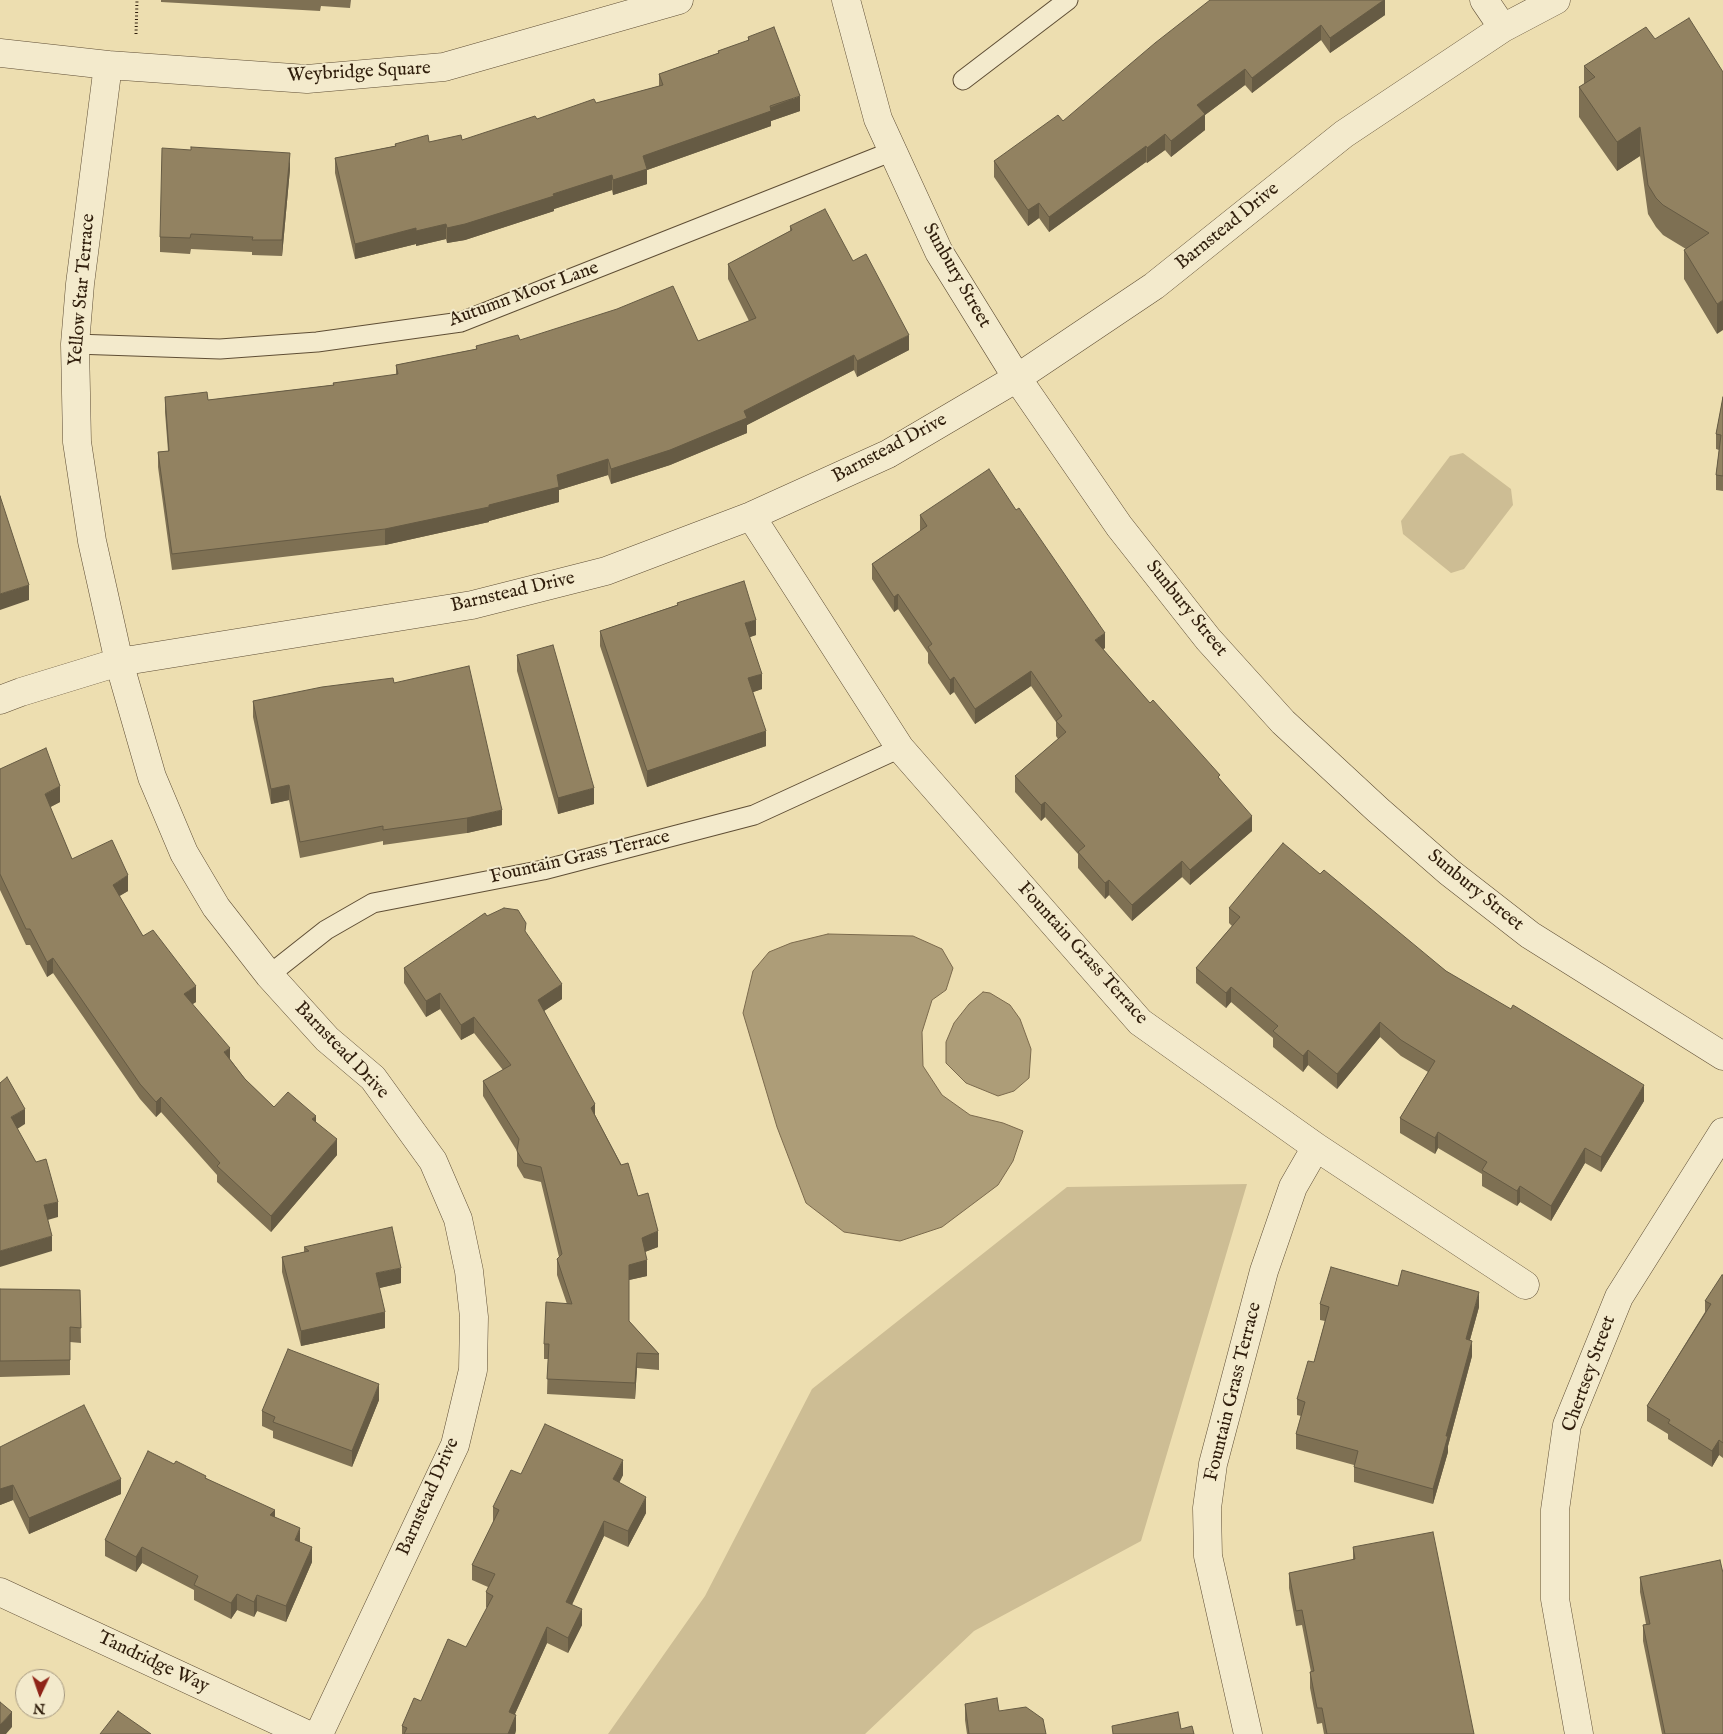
<!DOCTYPE html>
<html>
<head>
<meta charset="utf-8">
<style>
	body { margin:0 }
	#map { position:relative; width:1723px; height:1734px; overflow:hidden; background:#eddeb0; font-family:"IM FELL English",serif }
	canvas { display:block }
	.north { position:absolute; left:15px; top:1669px; width:50px; height:50px; box-sizing:border-box; background:#f3eacc; border:1px solid #a5987f; border-radius:50%; rotate:183deg; font-size:14px; font-weight:700; line-height:20px; text-align:center; color:#301e0c }
	.north::after { content:''; display:block; margin:auto; width:18px; height:22px; background:#8f2418; clip-path:polygon(50% 0,100% 100%,50% 72%,0 100%) }
</style>
</head>
<body>
<div id="map">
<canvas width="1723" height="1734"></canvas>
<div class="north">N</div>
</div>
<script>
const ctx = document.querySelector('canvas').getContext('2d');
ctx.lineJoin = 'round';
function fillPath(path, color) { ctx.fillStyle = color; ctx.fill(path, 'evenodd'); }
const poly = rows => new Path2D(rows.map(r => 'M' + r).join(''));
function trace(path, color, width, dash) { ctx.strokeStyle = color; ctx.lineWidth = width; ctx.lineCap = dash ? 'butt' : 'round'; ctx.setLineDash(dash || []); ctx.stroke(path); }
function label(font, color, halo, rows, align = 'center') {
  ctx.font = font + ' "IM FELL English",serif'; ctx.lineWidth = 4; ctx.setLineDash([]); ctx.textBaseline = 'middle'; ctx.strokeStyle = halo; ctx.fillStyle = color; for (const [text, x, y, turn = 0] of rows) {
    ctx.save(); ctx.translate(x, y); ctx.rotate((+turn || 0) * Math.PI / 180); ctx.textAlign = isNaN(turn) ? turn : align; if (halo) ctx.strokeText(text, 0, 0); ctx.fillText(text, 0, 0); ctx.restore();
  }
}
const green = poly([
	[1463,453,1511,489,1513,505,1464,569,1451,573,1403,534,1401,521,1450,456],
	[1247,1184,1141,1541,974,1631,865,1734,608,1734,705,1596,812,1389,1067,1187]
]);
const water = poly([
	[828,934,913,936,942,949,953,968,946,990,932,1000,922,1032,923,1066,942,1095,970,1115,1003,1123,1023,1131,1013,1161,998,1185,942,1227,900,1241,844,1232,806,1203,777,1127,743,1013,753,971,769,952,791,943,828,934],
	[983,992,990,993,1010,1005,1020,1019,1031,1049,1029,1078,1014,1091,998,1096,966,1083,946,1063,946,1042,954,1023,969,1004,983,992]
]);
const path = poly([
	[136,34,137,0]
]);
const service = poly([
	[963,80,1068,0],
	[75,344,220,349,317,342,461,322,893,151],
	[269,975,326,930,373,903,543,870,754,815,900,748]
]);
const minor = poly([
	[846,0,878,119,939,252,1017,378,1119,526,1208,639,1283,722,1378,810,1449,872,1530,935,1723,1056],
	[1484,0,1503,28],
	[0,53,108,65,307,79,444,67,679,0],
	[108,65,80,284,75,344,77,442,92,541,119,662,152,777,184,853,216,907,269,975,327,1039,373,1078,433,1161,458,1219,469,1271,474,1317,473,1370,455,1445,319,1734],
	[751,516,900,748,1140,1022,1316,1147,1525,1285],
	[0,700,21,692,119,662,472,605,606,571,751,516,888,454,1017,378,1154,286,1344,134,1503,28,1556,0],
	[0,1592,306,1734],
	[1248,1734,1208,1556,1207,1508,1213,1464,1264,1271,1293,1187,1316,1147],
	[1579,1734,1555,1599,1555,1510,1567,1425,1619,1297,1723,1132]
]);
const wall = poly([
	[161,0,351,0,350,8,321,6,320,11,161,2],
	[1385,0,1385,15,1330,53,1321,40,1252,93,1245,85,1205,115,1205,130,1171,157,1165,150,1147,163,1146,162,1049,232,1039,218,1028,226,994,177,994,161,1063,121],
	[748,37,800,111,771,121,771,126,647,170,647,184,613,195,612,190,554,209,554,211,465,240,447,243,446,239,416,246,416,244,355,259,335,173,335,158,395,146,395,144,429,142,462,140,659,86,659,74,718,53,718,51,748,41],
	[1655,39,1723,72,1717,334,1684,279,1684,250,1686,249,1663,235,1656,227,1648,214,1640,156,1617,171,1579,117,1579,87,1584,84,1584,66],
	[290,169,282,256,252,255,252,252,191,249,190,254,160,252,160,237],
	[790,226,853,261,909,350,857,377,854,370,747,425,747,433,670,465,611,484,608,475,559,490,559,502,489,521,489,522,385,545,172,570,158,467,158,452,168,451,165,412,165,397,208,400,333,385,333,383,396,375,396,365,476,349,476,346,520,340,698,341,749,321,728,279,728,264,790,231],
	[1723,397,1723,491,1716,490,1716,475,1719,450,1716,449,1716,434],
	[920,515,1105,648,1103,649,1150,703,1220,779,1252,831,1190,885,1182,877,1132,921,1109,895,1105,899,1078,868,1078,854,1045,817,1041,821,1015,792,1015,776,1058,739,1056,736,1056,722,1031,686,975,724,954,692,950,695,928,663,928,653,898,609,894,612,872,579,872,564,920,531],
	[677,603,756,635,749,637,762,689,753,692,766,746,647,787,600,646,600,631,677,605],
	[517,655,594,804,558,814,517,671],
	[394,683,502,825,467,833,383,845,383,841,300,858,289,800,271,804,253,717,253,701],
	[0,769,60,802,50,807,72,859,128,891,119,896,143,936,196,1002,192,1004,230,1059,245,1079,274,1107,316,1122,337,1155,271,1232,217,1182,217,1175,161,1112,156,1117,140,1099,53,973,47,977,30,945,26,945,0,890],
	[1320,874,1446,971,1644,1101,1601,1172,1585,1163,1551,1221,1520,1202,1517,1206,1482,1186,1482,1174,1438,1148,1435,1154,1400,1133,1400,1118,1428,1072,1401,1056,1380,1037,1337,1089,1308,1065,1303,1072,1273,1047,1273,1038,1231,1002,1226,1008,1196,983,1196,968,1232,926,1229,923,1229,908],
	[487,916,526,933,562,999,544,1011,595,1115,638,1196,658,1247,645,1252,647,1276,629,1280,629,1321,659,1354,659,1370,637,1368,635,1399,547,1394,548,1359,544,1359,544,1344,567,1304,557,1275,557,1259,559,1257,541,1182,524,1178,517,1166,517,1151,483,1096,483,1081,503,1070,474,1033,461,1040,440,1009,426,1017,404,983,404,968],
	[304,1247,401,1283,379,1288,385,1328,301,1346,282,1272,282,1257,304,1252],
	[1723,1275,1723,1458,1719,1455,1712,1467,1668,1439,1668,1434,1647,1421,1647,1406,1705,1312,1705,1301],
	[1398,1286,1479,1307,1470,1340,1472,1356,1448,1446,1448,1452,1433,1504,1354,1482,1354,1465,1296,1449,1296,1434,1301,1416,1297,1415,1297,1399,1314,1362,1325,1321,1320,1320,1320,1304],
	[0,1289,80,1290,81,1343,70,1342,70,1375,0,1377],
	[379,1400,352,1467,273,1438,273,1431,262,1426,262,1411],
	[0,1447,121,1494,29,1534,13,1500,0,1505],
	[174,1464,206,1478,275,1517,300,1542,312,1562,286,1622,257,1611,254,1617,237,1610,231,1619,194,1600,194,1590,142,1563,136,1572,105,1556,105,1540],
	[521,1474,623,1475,619,1483,646,1513,628,1547,604,1536,572,1605,582,1625,568,1653,547,1643,515,1714,516,1730,515,1734,402,1734,402,1726,466,1647,487,1608,486,1607,486,1592,488,1587,472,1580,472,1565,493,1523,493,1507],
	[1353,1547,1474,1734,1324,1734,1322,1723,1317,1724,1310,1688,1310,1672,1311,1672,1302,1625,1296,1626,1289,1588,1289,1573,1353,1560],
	[1640,1577,1723,1734,1662,1734,1643,1641,1643,1625,1646,1624,1640,1592],
	[965,1704,999,1711,1046,1734,967,1734,965,1720]
]);
const shadedWall = poly([
	[1384,0,1385,0,1385,15,1330,53,1330,38],
	[1321,25,1321,40,1252,93,1252,78],
	[1245,69,1245,85,1205,115,1205,130,1171,157,1171,141,1197,105],
	[800,96,800,111,771,121,771,126,647,170,647,184,613,195,613,180,643,156],
	[1640,127,1640,156,1617,171,1617,142],
	[1165,134,1165,150,1147,163,1147,148],
	[1146,146,1146,162,1049,232,1049,217],
	[290,153,290,169,282,256,282,240],
	[612,175,612,190,554,209,554,211,465,240,447,243,447,228],
	[1039,203,1039,218,1028,226,1028,210],
	[446,224,446,239,416,246,416,231],
	[416,228,416,244,355,259,355,244],
	[1723,300,1723,330,1717,334,1717,304],
	[909,335,909,350,857,377,857,361],
	[854,355,854,370,747,425,747,433,670,465,611,484,611,469,744,411],
	[608,459,608,475,559,490,559,502,489,521,489,522,385,545,385,529,489,505,557,475],
	[29,585,29,600,0,610,0,594],
	[898,594,898,609,894,612,894,597],
	[756,620,756,635,745,639,745,623],
	[1105,633,1105,648,1095,655,1095,640],
	[1031,671,1031,686,975,724,975,709],
	[762,674,762,689,748,694,748,678],
	[954,677,954,692,950,695,950,680],
	[766,731,766,746,647,787,647,771],
	[289,785,289,800,271,804,271,789],
	[60,786,60,802,45,810,45,794],
	[594,788,594,804,558,814,558,798],
	[1045,802,1045,817,1041,821,1041,805],
	[502,810,502,825,467,833,467,818],
	[1252,816,1252,831,1190,885,1190,870],
	[1182,861,1182,877,1132,921,1132,905],
	[128,875,128,891,113,900,113,885],
	[1109,880,1109,895,1105,899,1105,883],
	[53,958,53,973,47,977,47,962],
	[562,984,562,999,538,1015,538,1000],
	[196,986,196,1002,184,1010,184,994],
	[1231,987,1231,1002,1226,1008,1226,993],
	[440,993,440,1009,426,1017,426,1001],
	[474,1017,474,1033,461,1040,461,1025],
	[1380,1022,1380,1037,1337,1089,1337,1074],
	[230,1048,230,1064,224,1052],
	[1308,1050,1308,1065,1303,1072,1303,1056],
	[1644,1085,1644,1101,1601,1172,1601,1157],
	[161,1097,161,1112,156,1117,156,1102],
	[595,1104,595,1119,591,1108],
	[25,1109,25,1124,11,1133,11,1117],
	[316,1116,316,1131,312,1119],
	[1438,1132,1438,1148,1435,1154,1435,1138],
	[337,1139,337,1155,271,1232,271,1216],
	[1585,1148,1585,1163,1551,1221,1551,1206],
	[1520,1186,1520,1202,1517,1206,1517,1191],
	[58,1202,58,1217,44,1221,44,1205],
	[658,1231,658,1247,642,1253,642,1238],
	[52,1236,52,1251,0,1267,0,1251],
	[647,1260,647,1276,629,1280,629,1265],
	[401,1268,401,1283,376,1289,376,1273],
	[1479,1292,1479,1307,1466,1354,1466,1339],
	[385,1312,385,1328,301,1346,301,1331],
	[1472,1341,1472,1356,1448,1446,1448,1452,1433,1504,1433,1489,1446,1436],
	[637,1353,637,1368,635,1399,635,1383],
	[379,1384,379,1400,352,1467,352,1451],
	[1719,1440,1719,1455,1712,1467,1712,1451],
	[623,1460,623,1475,613,1495,613,1479],
	[121,1479,121,1494,29,1534,29,1518],
	[13,1485,13,1500,0,1505,0,1489],
	[646,1497,646,1513,628,1547,628,1531],
	[275,1510,275,1526,270,1515],
	[604,1521,604,1536,566,1617,566,1602],
	[300,1528,300,1543,295,1540],
	[142,1547,142,1563,136,1572,136,1557],
	[312,1547,312,1562,286,1622,286,1606],
	[237,1594,237,1610,231,1619,231,1603],
	[257,1595,257,1611,254,1617,254,1602],
	[582,1609,582,1625,568,1653,568,1638],
	[547,1627,547,1643,509,1727,509,1712],
	[12,1712,12,1727,6,1734,0,1734,0,1725],
	[516,1715,516,1730,515,1734,508,1734]
]);
const building = poly([
	[1210,0,1384,0,1330,38,1321,25,1252,78,1245,69,1197,105,1205,114,1171,141,1165,134,1147,148,1146,146,1049,217,1039,203,1028,210,994,161,1058,115,1063,121,1155,43,1210,0],
	[1689,18,1723,72,1723,300,1717,304,1684,250,1709,233,1663,205,1656,198,1648,185,1640,127,1617,142,1579,87,1595,77,1584,66,1646,27,1655,39,1689,18],
	[774,27,800,96,770,106,771,111,643,156,647,169,613,180,612,175,553,194,554,196,465,224,447,228,446,224,416,231,416,228,355,244,335,158,396,146,395,144,428,135,429,142,461,135,462,140,535,116,537,119,594,99,596,103,663,85,659,74,719,53,718,51,749,40,748,37,774,27],
	[191,147,290,153,282,240,252,240,253,237,191,234,190,238,160,237,162,148,191,150,191,147],
	[825,209,853,261,866,254,909,335,857,361,854,355,744,411,747,418,670,450,611,469,608,459,557,475,559,487,489,505,489,507,385,529,172,554,158,452,169,451,165,397,207,392,208,400,334,385,333,383,398,374,396,365,477,349,476,346,518,335,520,340,617,309,673,286,698,341,756,318,728,264,792,230,790,226,825,209],
	[1723,397,1723,476,1716,475,1721,435,1716,434,1723,397],
	[989,469,1016,510,1019,508,1105,633,1095,640,1150,703,1153,700,1220,775,1218,777,1252,816,1190,870,1182,861,1132,905,1109,880,1105,883,1078,852,1085,846,1045,802,1041,805,1015,776,1066,732,1056,721,1062,716,1031,671,975,709,954,677,950,680,928,647,932,644,898,594,894,597,872,564,927,526,920,515,989,469],
	[0,496,29,585,0,594,0,496],
	[744,581,756,620,745,623,762,674,748,678,766,731,647,771,600,631,678,605,677,603,744,581],
	[553,645,594,788,558,798,517,655,553,645],
	[469,666,502,810,467,818,383,830,383,826,300,842,289,785,271,789,253,701,322,687,393,678,394,683,469,666],
	[46,748,60,786,45,794,72,859,112,840,128,875,113,885,143,936,153,930,196,986,184,994,230,1048,224,1052,245,1079,274,1107,288,1092,316,1116,312,1119,337,1139,271,1216,217,1166,220,1163,161,1097,156,1102,140,1084,53,958,47,962,30,929,26,929,0,874,0,769,46,748],
	[1283,843,1320,874,1324,870,1446,971,1511,1009,1513,1005,1644,1085,1601,1157,1585,1148,1551,1206,1520,1186,1517,1191,1482,1170,1487,1162,1438,1132,1435,1138,1400,1118,1435,1061,1401,1040,1380,1022,1337,1074,1308,1050,1303,1056,1273,1031,1278,1026,1231,987,1226,993,1196,968,1240,917,1229,908,1283,843],
	[504,908,518,910,526,923,525,931,562,984,538,1000,595,1104,591,1108,621,1165,628,1163,638,1196,648,1193,658,1231,642,1238,647,1260,629,1265,629,1321,659,1354,637,1353,635,1383,547,1379,549,1344,544,1344,546,1302,572,1304,557,1259,562,1254,541,1167,524,1163,517,1151,519,1139,483,1081,511,1065,474,1017,461,1025,440,993,426,1001,404,968,485,913,487,916,504,908],
	[7,1077,25,1109,11,1117,36,1162,46,1159,58,1202,44,1205,52,1236,0,1251,0,1083,7,1077],
	[392,1227,401,1268,376,1273,385,1312,301,1331,282,1257,309,1251,304,1247,392,1227],
	[1331,1267,1398,1286,1402,1270,1479,1292,1466,1339,1472,1341,1446,1436,1448,1436,1433,1489,1354,1467,1358,1451,1296,1434,1305,1402,1297,1399,1308,1361,1314,1362,1329,1307,1320,1304,1331,1267],
	[1722,1275,1723,1275,1723,1443,1719,1440,1712,1451,1668,1423,1670,1420,1647,1406,1711,1304,1705,1301,1722,1275],
	[0,1289,80,1290,81,1328,70,1327,70,1360,0,1361,0,1289],
	[288,1349,379,1384,352,1451,273,1422,275,1417,262,1411,288,1349],
	[84,1405,121,1479,29,1518,13,1485,0,1489,0,1447,84,1405],
	[545,1424,623,1460,613,1479,646,1497,628,1531,604,1521,566,1602,582,1609,568,1638,547,1627,509,1712,516,1715,508,1734,404,1734,407,1728,402,1726,414,1698,421,1701,448,1639,466,1647,493,1596,486,1592,495,1574,472,1565,499,1510,493,1507,511,1470,521,1474,545,1424],
	[148,1451,174,1464,176,1461,206,1476,205,1478,275,1510,270,1515,300,1528,295,1540,312,1547,286,1606,257,1595,254,1602,237,1594,231,1603,194,1585,198,1576,142,1547,136,1557,105,1540,148,1451],
	[1433,1532,1474,1734,1327,1734,1322,1708,1317,1708,1310,1672,1314,1671,1302,1610,1296,1611,1289,1573,1355,1559,1353,1547,1433,1532],
	[1720,1560,1723,1573,1723,1734,1665,1734,1643,1625,1650,1624,1640,1577,1720,1560],
	[997,1698,999,1711,1026,1707,1043,1719,1046,1734,969,1734,965,1704,997,1698],
	[0,1702,12,1712,0,1725,0,1702],
	[118,1711,151,1734,100,1734,118,1711],
	[1178,1712,1181,1729,1192,1726,1194,1734,1113,1734,1112,1726,1178,1712]
]);
const streetNames = [
	["Weybridge Square",359,73,-3],
	["Barnstead Drive",1228,227,-39],
	["Sunbury Street",956,276,60],
	["Yellow Star Terrace",83,290,-85],
	["Autumn Moor Lane",524,295,-20],
	["Barnstead Drive",890,449,-28],
	["Barnstead Drive",513,593,-13],
	["Sunbury Street",1186,609,51],
	["Fountain Grass Terrace",580,858,-13],
	["Sunbury Street",1475,891,39],
	["Fountain Grass Terrace",1082,954,48],
	["Barnstead Drive",341,1051,46],
	["Chertsey Street",1590,1374,-70],
	["Fountain Grass Terrace",1234,1392,-76],
	["Barnstead Drive",429,1497,-66],
	["Tandridge Way",153,1663,25]
];
fillPath(green, '#cdbd94');
fillPath(water, '#ad9d78');
trace(water, '#7b6a4d', 1);
trace(service, '#5f4e35', 21);
trace(minor, '#5f4e35', 29);
trace(path, '#301e0c', 3, [1, 2.5]);
trace(service, '#f3eacc', 19);
trace(minor, '#f3eacc', 28);
fillPath(wall, '#7e7053');
fillPath(shadedWall, '#665b44');
fillPath(building, '#928261');
trace(building, '#665b44', 1);
label('19px', '#301e0c', '#f3eacc', streetNames);
</script>
</body>
</html>
